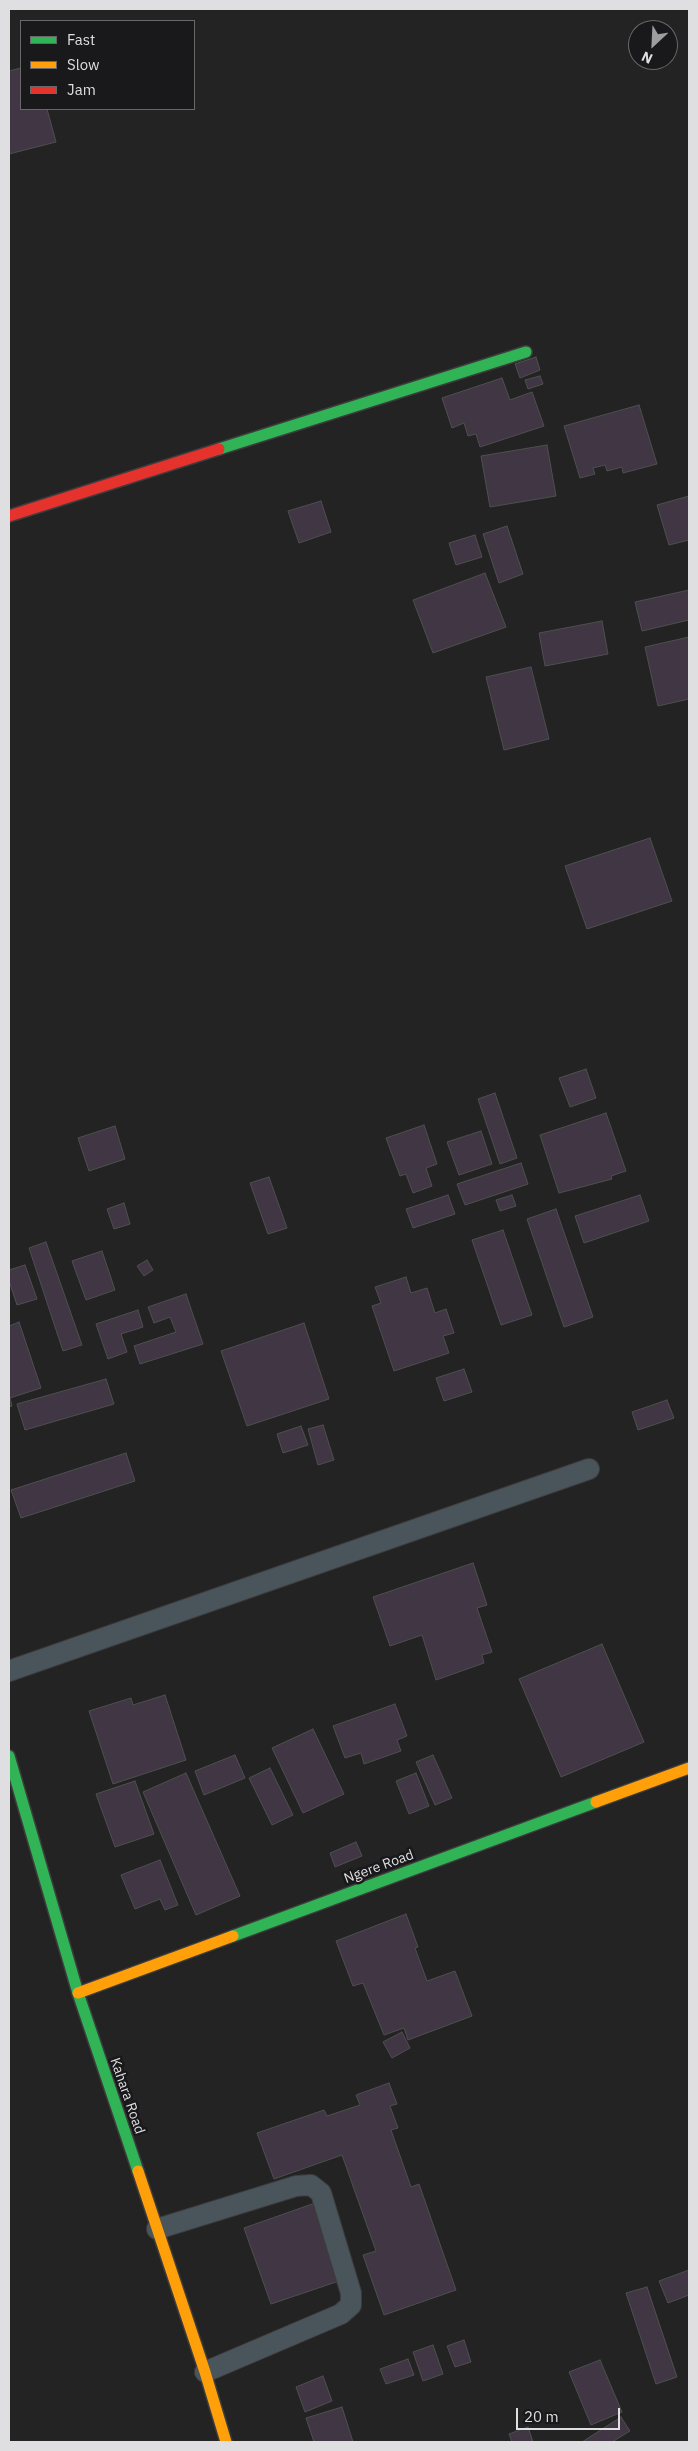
<!DOCTYPE html>
<html>
<head>
<meta charset="utf-8">
<style>
	body { margin:0 }
	#map { position:relative; width:698px; height:2451px; overflow:hidden; background:#232324; font-family:"IBM Plex Sans",sans-serif }
	canvas { display:block }
	.frame { position:absolute; inset:0; border:10px solid #dfdfe1; pointer-events:none }
	.legend { position:absolute; left:20px; top:20px; width:175px; height:90px; box-sizing:border-box; background:#19191b; border:1px solid #68686a; margin:0; padding:6px 9px; list-style:none; font-size:15px; color:#dfdfe1 }
	.legend li { display:flex; align-items:center; gap:10px; height:25px }
	.legend b { width:25px; border:1px solid #68686a }
	.north { position:absolute; left:628px; top:20px; width:50px; height:50px; box-sizing:border-box; background:#19191b; border:1px solid #68686a; border-radius:50%; rotate:205deg; font-size:14px; font-weight:700; line-height:20px; text-align:center; color:#dfdfe1 }
	.north::after { content:''; display:block; margin:auto; width:18px; height:22px; background:#9d9d9f; clip-path:polygon(50% 0,100% 100%,50% 72%,0 100%) }
	.scale { position:absolute; left:516px; top:2408px; width:104px; height:22px; box-sizing:border-box; border:2px solid #dfdfe1; border-top:0; padding-left:6px; font-size:15px; line-height:18px; white-space:nowrap; color:#dfdfe1; -webkit-text-stroke:4px #19191b; paint-order:stroke }
</style>
</head>
<body>
<div id="map">
<canvas width="698" height="2451"></canvas>
<div class="frame"></div>
<ul class="legend">
<li><b style="height:6px;background:#30b455"></b>Fast</li>
<li><b style="height:6px;background:#ff9f0a"></b>Slow</li>
<li><b style="height:6px;background:#e5322d"></b>Jam</li>
</ul>
<div class="north">N</div>
<div class="scale">20 m</div>
</div>
<script>
const ctx = document.querySelector('canvas').getContext('2d');
ctx.lineJoin = 'round';
function fillPath(path, color) { ctx.fillStyle = color; ctx.fill(path, 'evenodd'); }
const poly = rows => new Path2D(rows.map(r => 'M' + r).join(''));
function trace(path, color, width, dash) { ctx.strokeStyle = color; ctx.lineWidth = width; ctx.lineCap = dash ? 'butt' : 'round'; ctx.setLineDash(dash || []); ctx.stroke(path); }
function label(font, color, halo, rows, align = 'center') {
  ctx.font = font + ' "IBM Plex Sans",sans-serif'; ctx.lineWidth = 5; ctx.setLineDash([]); ctx.textBaseline = 'middle'; ctx.strokeStyle = halo; ctx.fillStyle = color; for (const [text, x, y, turn = 0] of rows) {
    ctx.save(); ctx.translate(x, y); ctx.rotate((+turn || 0) * Math.PI / 180); ctx.textAlign = isNaN(turn) ? turn : align; if (halo) ctx.strokeText(text, 0, 0); ctx.fillText(text, 0, 0); ctx.restore();
  }
}
const building = poly([
	[21,68,21,109,47,109,56,142,9,154,9,71,21,68],
	[536,357,540,370,520,378,515,364,536,357],
	[540,376,543,384,528,389,525,380,540,376],
	[502,378,510,400,532,392,544,426,480,447,476,434,468,436,464,423,452,428,442,398,502,378],
	[639,405,657,464,623,473,622,467,607,471,605,465,593,468,595,474,580,478,564,426,639,405],
	[547,445,556,496,490,507,481,456,547,445],
	[689,496,689,540,669,545,657,505,689,496],
	[321,501,331,532,299,543,288,511,321,501],
	[507,526,523,574,499,583,483,534,507,526],
	[475,535,482,557,456,565,449,543,475,535],
	[485,573,506,627,433,653,413,600,485,573],
	[689,590,689,620,642,631,635,602,689,590],
	[602,621,608,654,545,666,539,633,602,621],
	[689,637,689,699,658,706,645,647,689,637],
	[531,667,549,739,504,750,486,677,531,667],
	[650,838,672,901,587,929,565,866,650,838],
	[586,1069,596,1098,570,1107,559,1078,586,1069],
	[495,1093,517,1158,500,1164,478,1099,495,1093],
	[606,1113,626,1171,611,1176,612,1179,559,1193,540,1135,606,1113],
	[424,1125,437,1164,426,1168,432,1186,413,1193,406,1174,400,1176,386,1138,424,1125],
	[115,1126,125,1159,89,1171,78,1138,115,1126],
	[481,1131,492,1164,459,1175,447,1142,481,1131],
	[521,1163,528,1184,465,1205,457,1184,521,1163],
	[269,1177,287,1228,268,1234,250,1183,269,1177],
	[448,1195,455,1214,413,1228,406,1209,448,1195],
	[512,1195,516,1206,500,1211,496,1200,512,1195],
	[640,1195,649,1221,584,1243,575,1216,640,1195],
	[124,1203,130,1224,114,1229,107,1209,124,1203],
	[556,1209,593,1317,564,1327,527,1219,556,1209],
	[503,1230,532,1315,501,1325,472,1240,503,1230],
	[46,1242,82,1345,63,1351,29,1248,46,1242],
	[102,1251,115,1290,86,1300,72,1261,102,1251],
	[147,1260,153,1270,144,1276,137,1266,147,1260],
	[25,1265,37,1299,17,1305,9,1281,9,1270,25,1265],
	[406,1277,411,1293,427,1288,435,1313,446,1309,454,1333,443,1336,449,1353,394,1371,372,1306,381,1303,375,1287,406,1277],
	[186,1294,203,1344,140,1364,134,1346,176,1332,170,1317,154,1323,148,1307,186,1294],
	[138,1310,143,1327,121,1334,127,1352,108,1359,96,1324,138,1310],
	[19,1322,41,1388,10,1398,12,1406,9,1407,9,1326,19,1322],
	[304,1323,329,1399,247,1426,221,1351,304,1323],
	[464,1369,472,1392,444,1401,436,1378,464,1369],
	[106,1379,114,1404,25,1430,17,1404,106,1379],
	[667,1400,674,1418,638,1430,632,1412,667,1400],
	[323,1425,334,1460,318,1465,308,1429,323,1425],
	[301,1426,308,1445,283,1453,277,1434,301,1426],
	[126,1453,135,1481,21,1518,11,1490,126,1453],
	[473,1563,487,1605,477,1608,492,1652,482,1655,484,1663,436,1680,422,1635,390,1646,373,1597,473,1563],
	[602,1644,644,1742,561,1777,519,1679,602,1644],
	[165,1695,186,1760,113,1784,89,1711,131,1698,133,1705,165,1695],
	[395,1704,407,1736,397,1740,401,1751,364,1764,361,1753,345,1758,333,1726,395,1704],
	[313,1729,344,1794,303,1813,272,1748,313,1729],
	[235,1755,245,1778,204,1795,195,1771,235,1755],
	[433,1755,452,1798,435,1805,416,1762,433,1755],
	[270,1768,293,1815,272,1825,249,1778,270,1768],
	[186,1773,240,1896,196,1915,143,1792,186,1773],
	[416,1773,429,1806,409,1814,396,1781,416,1773],
	[135,1781,154,1834,115,1847,96,1794,135,1781],
	[356,1842,362,1856,335,1867,330,1853,356,1842],
	[160,1860,178,1905,165,1910,160,1899,135,1909,121,1875,160,1860],
	[406,1914,418,1947,415,1948,427,1981,455,1971,472,2016,408,2040,404,2028,384,2035,363,1983,353,1986,336,1941,406,1914],
	[402,2032,410,2048,392,2058,383,2042,402,2032],
	[389,2083,397,2104,390,2106,398,2128,391,2130,411,2187,419,2184,456,2290,384,2315,363,2255,376,2251,342,2155,274,2179,257,2133,324,2110,327,2116,360,2105,356,2095,389,2083],
	[315,2203,342,2280,271,2304,244,2228,315,2203],
	[689,2270,689,2295,668,2303,659,2281,689,2270],
	[647,2287,677,2377,656,2384,626,2293,647,2287],
	[464,2340,471,2362,455,2367,447,2346,464,2340],
	[433,2345,443,2374,423,2381,413,2352,433,2345],
	[408,2359,414,2375,386,2384,380,2369,408,2359],
	[600,2360,622,2412,591,2425,569,2372,600,2360],
	[323,2376,332,2401,305,2412,296,2387,323,2376],
	[342,2407,353,2442,314,2442,306,2418,342,2407],
	[621,2417,630,2431,612,2442,582,2442,621,2417],
	[528,2427,533,2442,512,2442,509,2434,528,2427]
]);
const lane = poly([
	[9,1671,589,1469],
	[157,2229,296,2186,311,2185,321,2193,351,2293,351,2305,341,2314,205,2372]
]);
const fast = poly([
	[219,449,526,352],
	[9,1756,78,1993,138,2171],
	[233,1936,596,1802]
]);
const slow = poly([
	[596,1802,689,1768],
	[78,1993,233,1936],
	[138,2171,205,2372,226,2442]
]);
const jam = poly([
	[9,516,219,449]
]);
const streetNames = [
	["Ngere Road",379,1867,-20],
	["Kahara Road",127,2096,71]
];
fillPath(building, '#403644');
trace(building, '#4f4f4f', 1);
trace(lane, '#3d3d3e', 22);
trace(fast, '#3d3d3e', 14);
trace(slow, '#3d3d3e', 14);
trace(jam, '#3d3d3e', 14);
trace(lane, '#4a555b', 20);
trace(fast, '#30b455', 11);
trace(slow, '#ff9f0a', 11);
trace(jam, '#e5322d', 11);
label('14px', '#dfdfe1', '#19191b', streetNames);
</script>
</body>
</html>
